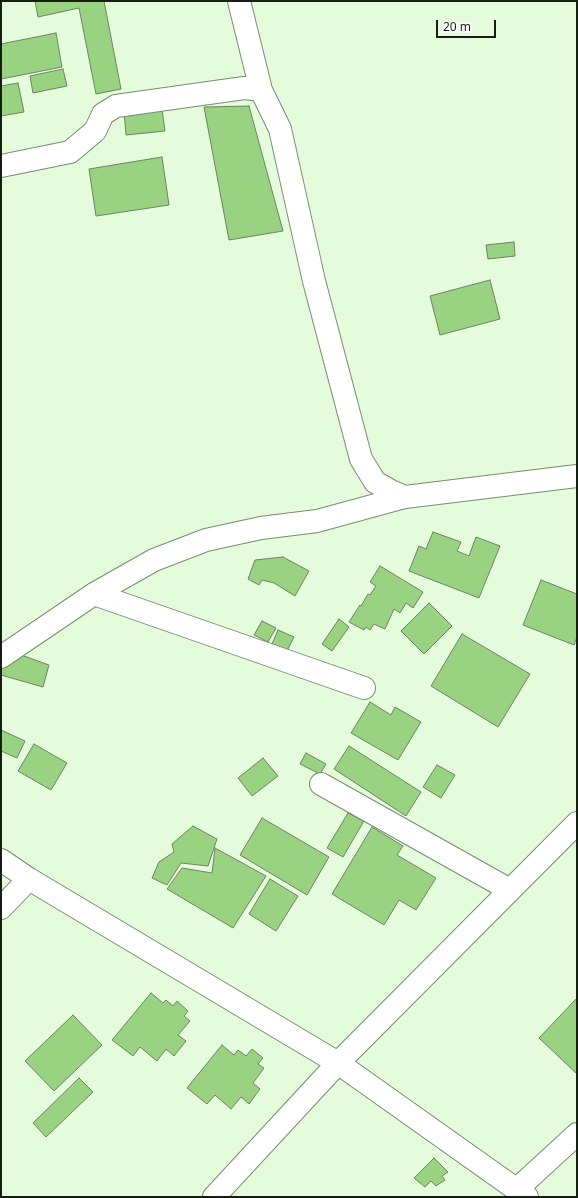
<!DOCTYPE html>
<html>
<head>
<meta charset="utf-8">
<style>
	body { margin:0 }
	#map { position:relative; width:578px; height:1198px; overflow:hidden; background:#e5fcdc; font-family:"Noto Sans",sans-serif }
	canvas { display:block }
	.frame { position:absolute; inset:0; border:2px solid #161e13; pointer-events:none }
	.scale { position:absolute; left:436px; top:20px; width:60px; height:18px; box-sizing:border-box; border:2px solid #161e13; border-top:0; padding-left:5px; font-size:12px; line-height:14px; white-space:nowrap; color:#161e13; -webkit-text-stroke:3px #fff; paint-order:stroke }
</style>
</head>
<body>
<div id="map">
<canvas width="578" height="1198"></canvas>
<div class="frame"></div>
<div class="scale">20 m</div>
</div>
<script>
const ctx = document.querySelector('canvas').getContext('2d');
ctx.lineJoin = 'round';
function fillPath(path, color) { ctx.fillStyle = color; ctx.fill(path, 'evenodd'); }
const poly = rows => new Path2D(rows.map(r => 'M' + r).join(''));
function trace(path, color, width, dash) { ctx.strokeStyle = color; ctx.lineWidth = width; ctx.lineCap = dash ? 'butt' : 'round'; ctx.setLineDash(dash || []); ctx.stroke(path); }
const building = poly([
	[35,1,104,1,121,89,96,94,79,8,38,17,35,1],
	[56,33,62,67,1,79,1,44,56,33],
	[63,69,67,86,33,93,30,76,63,69],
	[18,83,24,112,1,116,1,86,18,83],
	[249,106,283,231,229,240,204,107,249,106],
	[162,109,165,131,126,135,124,111,162,109],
	[162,157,169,205,96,216,89,169,162,157],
	[514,242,515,256,488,259,486,245,514,242],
	[490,280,500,319,440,335,430,296,490,280],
	[433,532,461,542,457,551,469,556,476,537,500,546,479,598,409,571,419,546,426,549,433,532],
	[283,557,309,571,295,596,274,583,262,580,259,585,248,579,255,560,283,557],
	[380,566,423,592,413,608,406,603,400,613,394,609,385,629,374,624,370,630,366,627,364,630,349,622,360,605,361,606,368,594,370,595,376,586,370,582,380,566],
	[541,580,577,594,577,637,574,645,523,625,541,580],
	[429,603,452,626,424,654,401,631,429,603],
	[339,619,349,627,332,651,322,644,339,619],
	[262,621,276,628,268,642,254,635,262,621],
	[278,630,294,637,287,651,272,644,278,630],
	[462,634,530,674,498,727,431,686,462,634],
	[13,652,49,665,43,687,1,675,1,666,13,652],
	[370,702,391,715,395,707,421,722,398,760,351,733,370,702],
	[1,730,25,741,17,758,1,751,1,730],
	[34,744,67,763,51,790,18,771,34,744],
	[349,746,421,792,406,816,334,769,349,746],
	[306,753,326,764,320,774,300,764,306,753],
	[263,758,278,776,252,796,238,778,263,758],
	[437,765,455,775,441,798,423,787,437,765],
	[348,813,364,821,343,857,327,848,348,813],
	[262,818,329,857,307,895,240,855,262,818],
	[193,826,217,839,208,866,181,863,167,885,152,878,159,862,174,852,172,844,193,826],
	[372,827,403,846,397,855,436,878,416,910,399,900,384,925,332,894,372,827],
	[215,848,266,876,233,928,167,889,182,868,212,873,215,848],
	[270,879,298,896,276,931,249,914,270,879],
	[151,993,163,1003,166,1000,173,1006,177,1001,188,1011,184,1016,190,1021,178,1035,186,1041,174,1056,166,1049,157,1061,140,1047,133,1056,112,1040,151,993],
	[577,998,577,1074,539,1038,577,998],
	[73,1015,102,1045,54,1091,25,1061,73,1015],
	[222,1045,234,1055,238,1050,246,1056,252,1049,263,1058,258,1064,264,1068,253,1083,260,1089,249,1104,241,1097,231,1109,215,1095,207,1104,187,1088,222,1045],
	[79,1078,93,1092,46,1137,33,1123,79,1078],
	[434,1158,448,1172,442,1176,445,1180,436,1186,431,1181,425,1187,414,1178,434,1158]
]);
const street = poly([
	[239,1,261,90],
	[1,166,70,152,95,131,103,114,116,106,244,88,261,90,280,129,314,281,361,459,375,482,391,491,405,497,577,476],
	[94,594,364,688],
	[1,657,94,594,154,560,206,540,261,528,317,521,405,497],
	[321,784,510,890],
	[1,860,29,879,338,1063,527,1197],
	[1,908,29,879],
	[516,1190,577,1134],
	[214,1197,338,1063,577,823]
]);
fillPath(building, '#99d281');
trace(building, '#6e8266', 1);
trace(street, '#788c70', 24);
trace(street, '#fff', 22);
</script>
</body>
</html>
